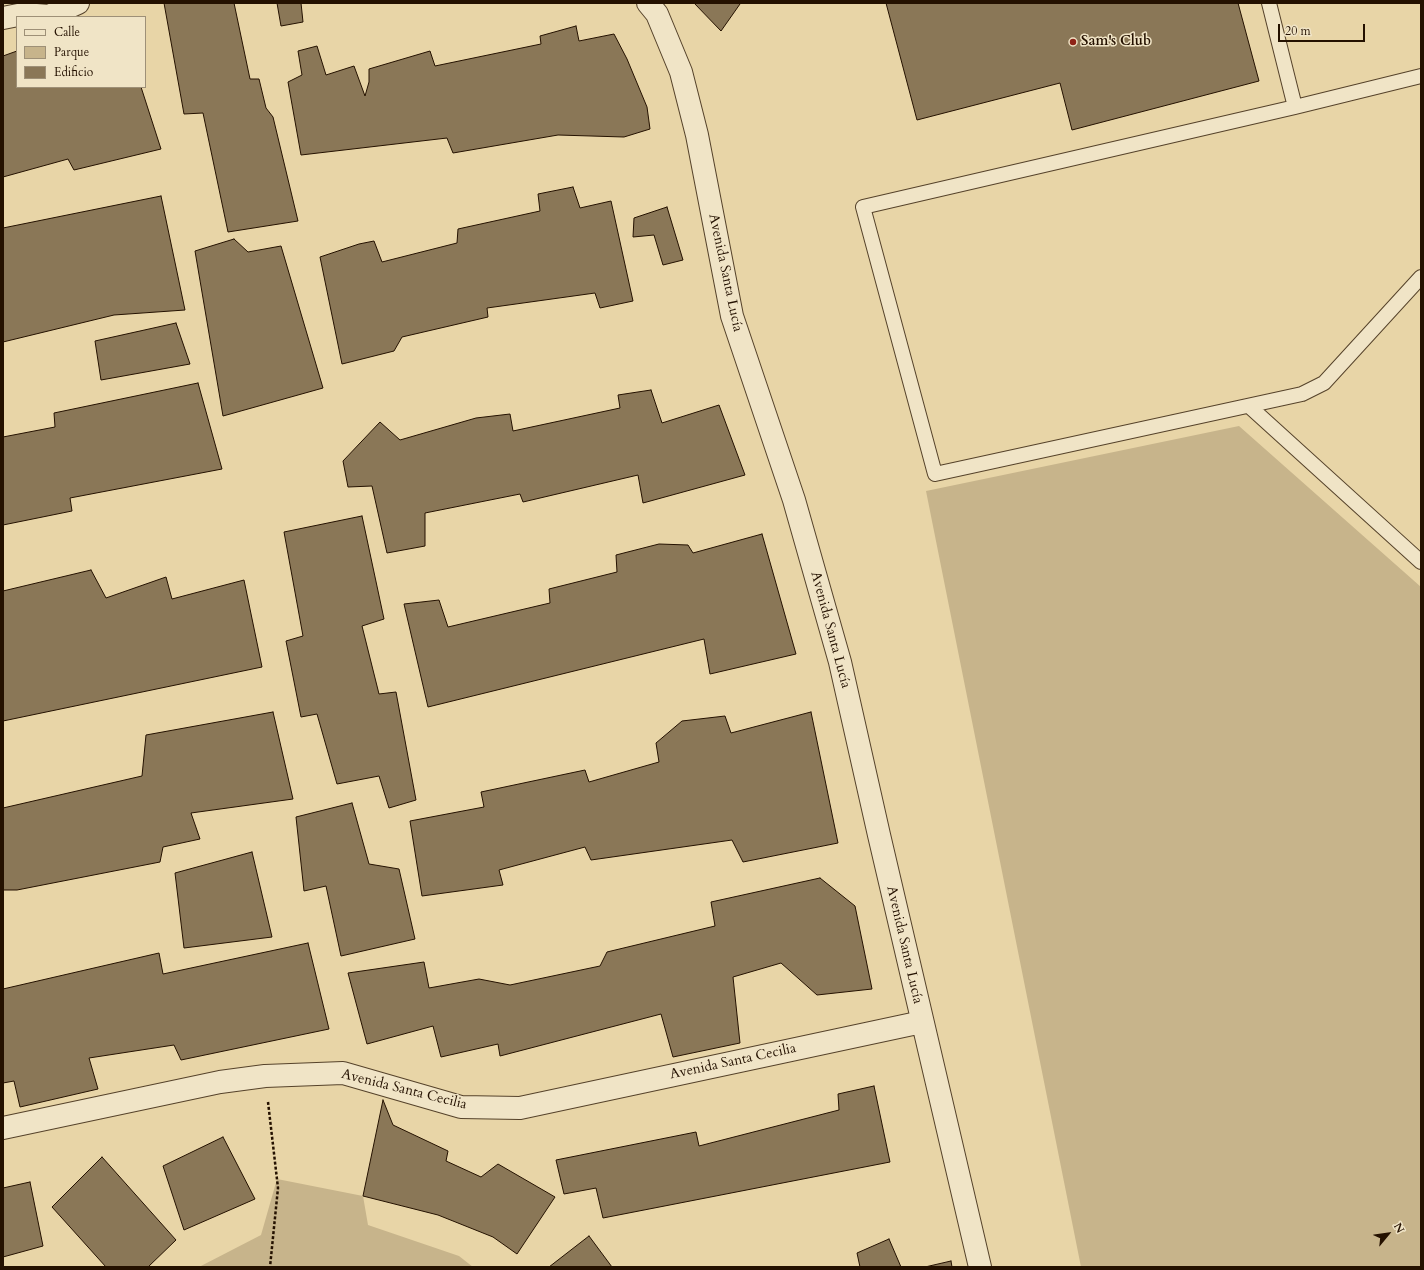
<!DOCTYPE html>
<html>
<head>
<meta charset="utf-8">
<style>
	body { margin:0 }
	#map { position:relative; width:1424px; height:1270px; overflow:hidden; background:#e8d5a7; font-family:Cardo,serif }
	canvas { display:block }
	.frame { position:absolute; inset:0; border:4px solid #241100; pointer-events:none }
	.legend { position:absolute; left:16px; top:16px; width:130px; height:72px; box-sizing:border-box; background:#f0e4c6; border:1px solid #9e9077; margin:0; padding:5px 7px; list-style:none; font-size:12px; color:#241100 }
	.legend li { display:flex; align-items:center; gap:8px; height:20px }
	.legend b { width:20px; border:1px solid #9e9077 }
	.north { position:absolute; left:1368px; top:1214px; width:40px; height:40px; -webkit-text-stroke:3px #f0e4c6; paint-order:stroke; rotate:61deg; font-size:11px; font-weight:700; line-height:16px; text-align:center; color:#241100 }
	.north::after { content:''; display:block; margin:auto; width:14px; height:18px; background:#241100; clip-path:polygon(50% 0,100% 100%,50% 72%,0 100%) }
	.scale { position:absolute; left:1278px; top:24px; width:87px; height:18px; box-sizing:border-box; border:2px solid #241100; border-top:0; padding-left:5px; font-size:12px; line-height:14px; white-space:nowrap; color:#241100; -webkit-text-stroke:3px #f0e4c6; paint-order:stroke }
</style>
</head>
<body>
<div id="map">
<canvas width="1424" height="1270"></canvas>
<div class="frame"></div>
<ul class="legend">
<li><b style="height:5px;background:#f0e4c6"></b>Calle</li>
<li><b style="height:11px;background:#c7b48b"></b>Parque</li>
<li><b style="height:11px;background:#8a7757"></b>Edificio</li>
</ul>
<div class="north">N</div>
<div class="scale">20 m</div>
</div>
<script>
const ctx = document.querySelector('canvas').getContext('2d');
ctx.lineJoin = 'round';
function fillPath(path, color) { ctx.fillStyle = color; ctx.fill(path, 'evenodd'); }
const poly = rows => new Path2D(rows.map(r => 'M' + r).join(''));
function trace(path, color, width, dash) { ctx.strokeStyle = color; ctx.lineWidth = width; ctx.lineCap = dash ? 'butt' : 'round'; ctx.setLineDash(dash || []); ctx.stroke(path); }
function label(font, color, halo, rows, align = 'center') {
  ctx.font = font + ' Cardo,serif'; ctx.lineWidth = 3; ctx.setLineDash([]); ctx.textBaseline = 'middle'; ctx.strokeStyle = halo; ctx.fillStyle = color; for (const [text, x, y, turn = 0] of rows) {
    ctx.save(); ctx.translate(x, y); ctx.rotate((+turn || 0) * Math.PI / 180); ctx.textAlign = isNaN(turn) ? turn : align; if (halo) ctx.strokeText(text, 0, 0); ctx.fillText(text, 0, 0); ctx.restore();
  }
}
const green = poly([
	[1239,426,1421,587,1421,1267,1081,1267,926,491],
	[277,1179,363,1196,368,1225,459,1256,473,1267,199,1267,261,1235]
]);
const building = poly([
	[164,3,234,3,250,79,259,79,266,108,273,117,298,221,228,232,203,113,184,114,164,3],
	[277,3,301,3,303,22,281,26,277,3],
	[694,3,740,3,740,4,721,31,694,3],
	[886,3,1238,3,1259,81,1072,130,1060,83,917,120,886,3],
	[576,26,579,41,614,34,627,59,647,107,650,129,624,137,558,135,453,153,447,138,301,155,288,82,302,75,298,51,317,46,326,75,354,66,365,96,369,82,369,69,430,51,435,66,541,44,540,36,576,26],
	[17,51,17,87,141,87,161,149,74,170,68,159,3,177,3,56,17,51],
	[573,187,580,208,611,201,633,301,600,308,595,293,487,308,488,317,402,337,394,351,342,364,320,257,359,244,374,241,382,262,457,243,458,229,540,211,538,194,573,187],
	[161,196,185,310,114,315,3,342,3,228,161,196],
	[667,207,683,260,663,265,654,235,633,237,634,218,667,207],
	[234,239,248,252,281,246,323,388,223,416,195,251,234,239],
	[176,323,190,364,101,380,95,341,176,323],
	[198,383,222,469,70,498,72,511,3,525,3,437,55,427,54,413,198,383],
	[651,390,662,423,719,405,745,475,643,503,638,475,523,502,520,494,425,513,425,546,387,553,372,486,348,487,343,461,380,422,400,440,476,418,510,414,513,431,620,408,618,395,651,390],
	[362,516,384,619,362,626,379,694,396,692,416,800,389,808,379,776,337,784,317,714,301,717,286,641,303,636,284,532,362,516],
	[762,534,796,654,710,674,704,639,428,707,404,604,439,600,448,627,550,603,549,589,617,572,616,555,659,544,688,545,693,553,762,534],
	[91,570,106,598,166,577,172,599,244,580,262,667,3,721,3,591,91,570],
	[273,712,293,799,191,813,200,839,163,847,160,862,17,890,3,890,3,808,142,776,146,735,273,712],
	[811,712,838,843,743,862,732,840,591,860,585,847,499,870,503,885,422,896,410,821,484,807,481,792,585,770,589,782,659,762,656,743,682,721,725,716,731,733,811,712],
	[352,803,369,864,399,869,415,939,341,956,326,886,304,891,296,817,352,803],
	[252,852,272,937,184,948,175,873,252,852],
	[820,878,855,906,872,989,817,995,781,963,733,977,740,1043,673,1057,661,1014,500,1056,498,1044,441,1057,433,1026,367,1044,348,973,424,962,429,988,479,979,510,985,600,966,607,952,715,926,711,902,820,878],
	[308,943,329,1029,181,1060,174,1045,89,1058,98,1089,20,1107,14,1081,3,1083,3,989,159,953,163,974,308,943],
	[874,1086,890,1162,603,1218,596,1188,564,1194,556,1160,696,1132,699,1146,839,1110,838,1094,874,1086],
	[383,1100,393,1125,448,1151,446,1161,481,1177,498,1164,555,1197,517,1254,493,1237,438,1215,363,1196,383,1100],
	[223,1137,255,1199,184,1230,163,1166,223,1137],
	[102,1157,176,1240,148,1267,106,1267,52,1207,102,1157],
	[30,1182,43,1246,3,1257,3,1188,30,1182],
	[589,1236,612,1267,549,1267,589,1236],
	[889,1239,901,1267,860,1267,857,1253,889,1239],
	[951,1261,952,1267,925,1267,951,1261]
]);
const path = poly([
	[268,1102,278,1188,270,1267]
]);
const service = poly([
	[1269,3,1295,107],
	[1421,76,1295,107,863,207,935,474,1302,394,1324,383,1421,277],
	[1249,406,1421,562]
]);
const tertiary = poly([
	[648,3,657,14,681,72,697,135,732,316,794,500,840,662,879,835,980,1267],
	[3,18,23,14,49,16,78,3],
	[3,1128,220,1082,265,1076,343,1073,461,1107,520,1108,922,1022]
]);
const markers = [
	[1073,42,4,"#8f2418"]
];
const poiNames = [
	["Sam's Club",1081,42]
];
const streetNames = [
	["Avenida Santa Lucía",725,273,78],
	["Avenida Santa Lucía",830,630,75],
	["Avenida Santa Lucía",904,945,77],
	["Avenida Santa Cecilia",733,1062,-12],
	["Avenida Santa Cecilia",404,1090,14]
];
fillPath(green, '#c7b48b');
fillPath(building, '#8a7757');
trace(building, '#241100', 1);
trace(service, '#55422a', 16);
trace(tertiary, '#55422a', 24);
trace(path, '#241100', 2.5, [3, 2]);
trace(service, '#f0e4c6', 14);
trace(tertiary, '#f0e4c6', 22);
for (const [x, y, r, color] of markers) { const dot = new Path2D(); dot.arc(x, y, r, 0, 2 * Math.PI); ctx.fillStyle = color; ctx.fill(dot); trace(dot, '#f0e4c6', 1.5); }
label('bold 14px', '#241100', '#f0e4c6', poiNames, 'left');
label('14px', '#241100', '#f0e4c6', streetNames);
</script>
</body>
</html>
